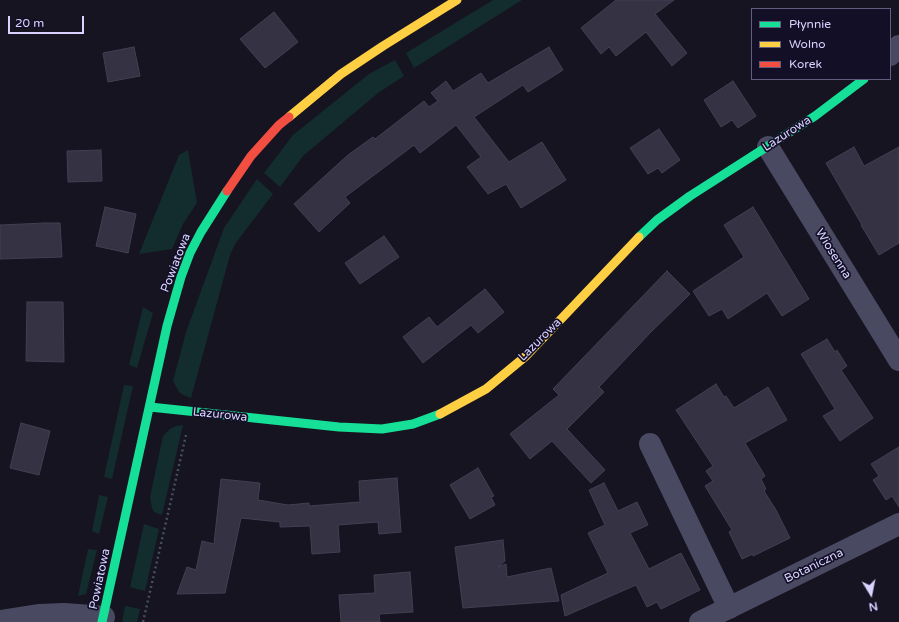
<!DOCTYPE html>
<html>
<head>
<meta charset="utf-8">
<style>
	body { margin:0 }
	#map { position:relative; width:899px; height:622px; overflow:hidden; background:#161421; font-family:"Varela Round",sans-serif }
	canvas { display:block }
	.legend { position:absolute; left:751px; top:8px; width:140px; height:72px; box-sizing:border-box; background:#130f26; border:1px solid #625e7d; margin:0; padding:5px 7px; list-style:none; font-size:12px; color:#d9d4ff }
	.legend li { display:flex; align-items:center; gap:8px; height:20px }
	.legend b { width:20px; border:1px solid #625e7d }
	.north { position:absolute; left:851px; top:574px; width:40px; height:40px; -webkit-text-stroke:3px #130f26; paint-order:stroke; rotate:170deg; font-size:11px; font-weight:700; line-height:16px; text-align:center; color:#d9d4ff }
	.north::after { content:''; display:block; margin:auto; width:14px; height:18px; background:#d9d4ff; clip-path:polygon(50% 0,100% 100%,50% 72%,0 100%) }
	.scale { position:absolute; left:8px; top:16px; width:76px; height:18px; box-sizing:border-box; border:2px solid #d9d4ff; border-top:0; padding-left:5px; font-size:12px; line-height:14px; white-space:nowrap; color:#d9d4ff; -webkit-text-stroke:3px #130f26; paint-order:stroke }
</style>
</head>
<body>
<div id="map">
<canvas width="899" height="622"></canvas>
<ul class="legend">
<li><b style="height:5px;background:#16e098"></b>Płynnie</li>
<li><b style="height:5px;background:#ffcf43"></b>Wolno</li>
<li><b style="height:5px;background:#f24e42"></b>Korek</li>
</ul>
<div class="north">N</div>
<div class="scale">20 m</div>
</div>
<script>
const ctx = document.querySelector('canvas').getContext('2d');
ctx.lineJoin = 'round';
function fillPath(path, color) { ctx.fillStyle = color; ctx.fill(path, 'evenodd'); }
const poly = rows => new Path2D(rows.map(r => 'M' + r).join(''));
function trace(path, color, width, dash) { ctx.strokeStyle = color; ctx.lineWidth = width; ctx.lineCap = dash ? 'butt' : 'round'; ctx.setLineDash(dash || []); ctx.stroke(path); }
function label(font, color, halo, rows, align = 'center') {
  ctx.font = font + ' "Varela Round",sans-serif'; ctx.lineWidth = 3.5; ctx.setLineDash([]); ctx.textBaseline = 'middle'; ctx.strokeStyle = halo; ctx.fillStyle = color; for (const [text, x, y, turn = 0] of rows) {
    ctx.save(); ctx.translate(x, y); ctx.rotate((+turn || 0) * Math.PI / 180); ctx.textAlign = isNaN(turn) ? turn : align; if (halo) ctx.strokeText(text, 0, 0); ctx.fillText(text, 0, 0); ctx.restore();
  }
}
const green = poly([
	[493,0,522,0,414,68,406,53],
	[395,60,404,76,378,93,303,156,280,187,264,173,293,135,369,74],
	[188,150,197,203,183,224,172,249,139,254,179,155],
	[257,179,273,194,235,244,230,255,191,398,183,395,179,392,173,381,186,332,224,228],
	[143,307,153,313,137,368,129,365],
	[124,385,133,386,112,479,104,477],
	[183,425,162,515,154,512,152,508,150,497,163,436,170,429,176,426],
	[99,495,108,497,99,534,92,531],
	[144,524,159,529,145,591,130,587],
	[88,549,97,550,86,594,78,596],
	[125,606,140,609,137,622,122,622]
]);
const building = poly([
	[616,0,674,0,655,14,687,53,672,66,646,32,616,56,609,47,601,54,581,28,616,0],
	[274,12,298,42,265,68,240,39,274,12],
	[134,47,140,76,108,82,103,53,134,47],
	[549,47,563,70,528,92,523,85,474,117,509,162,542,142,566,180,521,208,506,184,488,194,467,167,481,157,456,125,420,153,414,145,345,197,350,203,319,232,294,204,348,155,373,137,375,139,424,101,429,107,438,101,431,93,446,81,453,91,481,73,488,83,549,47],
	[733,81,756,116,738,128,732,120,721,127,704,100,733,81],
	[659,129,680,160,662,173,658,168,648,174,630,148,659,129],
	[854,147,864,166,899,147,899,243,879,255,861,225,862,225,826,163,854,147],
	[101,150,102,181,68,182,67,151,101,150],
	[105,207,136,214,128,253,96,246,105,207],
	[753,207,809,299,782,316,767,293,728,319,722,309,709,316,693,291,744,257,724,225,753,207],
	[45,223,60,223,62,257,0,259,0,225,45,223],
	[384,236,399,257,360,284,345,263,384,236],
	[667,271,690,294,651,332,599,387,604,392,567,429,605,470,591,483,552,441,530,459,510,434,559,395,553,389,667,271],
	[485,289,504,312,478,333,471,325,423,363,403,337,429,317,437,327,485,289],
	[27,302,63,302,64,362,26,361,27,302],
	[827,339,835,352,837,350,847,366,841,370,873,418,840,441,823,416,835,409,801,354,827,339],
	[716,384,724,397,726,396,734,408,768,387,787,420,745,443,765,476,761,479,766,489,764,491,776,510,790,538,753,556,753,554,742,559,729,532,732,530,705,486,713,481,706,471,713,466,676,410,716,384],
	[21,423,50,431,39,475,10,468,21,423],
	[899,447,899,507,892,496,886,500,873,480,879,476,871,464,899,447],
	[478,468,494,496,491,497,495,505,470,519,450,485,478,468],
	[397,478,401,532,379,534,378,522,338,525,340,552,312,554,310,526,280,527,280,522,241,518,225,593,177,594,187,567,196,570,202,541,214,544,221,479,260,483,258,500,288,505,309,503,309,506,360,502,359,481,397,478],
	[604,483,618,511,637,502,648,525,630,533,649,569,681,553,700,590,661,609,657,602,647,607,636,585,565,616,561,595,608,573,588,533,605,525,589,490,604,483],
	[503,540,505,561,498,567,506,564,507,577,551,568,559,601,463,608,455,547,503,540],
	[410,572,413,612,379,614,380,622,341,622,339,595,375,593,374,575,410,572]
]);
const path = poly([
	[143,622,186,435]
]);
const street = poly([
	[890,55,899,46],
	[768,147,899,360],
	[650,444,729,608],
	[0,621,40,615,64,614,104,617],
	[700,622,899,524]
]);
const fast = poly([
	[639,237,657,220,690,196,815,116,864,79],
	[150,407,339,427,382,429,413,424,440,414],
	[102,622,167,326,181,277,190,253,201,232,227,191]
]);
const slow = poly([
	[289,117,341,74,383,46,457,0],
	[440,414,486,389,526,356,639,237]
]);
const jam = poly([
	[227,191,251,156,279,125,289,117]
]);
const streetNames = [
	["Lazurowa",787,134,-33],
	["Wiosenna",833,254,58],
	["Powiatowa",176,263,-69],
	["Lazurowa",540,340,-45],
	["Lazurowa",220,415,6],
	["Botaniczna",814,566,-26],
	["Powiatowa",100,579,-78]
];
fillPath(green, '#132c2d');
fillPath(building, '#343243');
trace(building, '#433f54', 1);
trace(path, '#44505f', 2.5, [2, 3]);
trace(street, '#4a4962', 22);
trace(fast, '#16e098', 9);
trace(slow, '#ffcf43', 9);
trace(jam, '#f24e42', 9);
label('12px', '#d9d4ff', '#130f26', streetNames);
</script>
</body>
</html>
